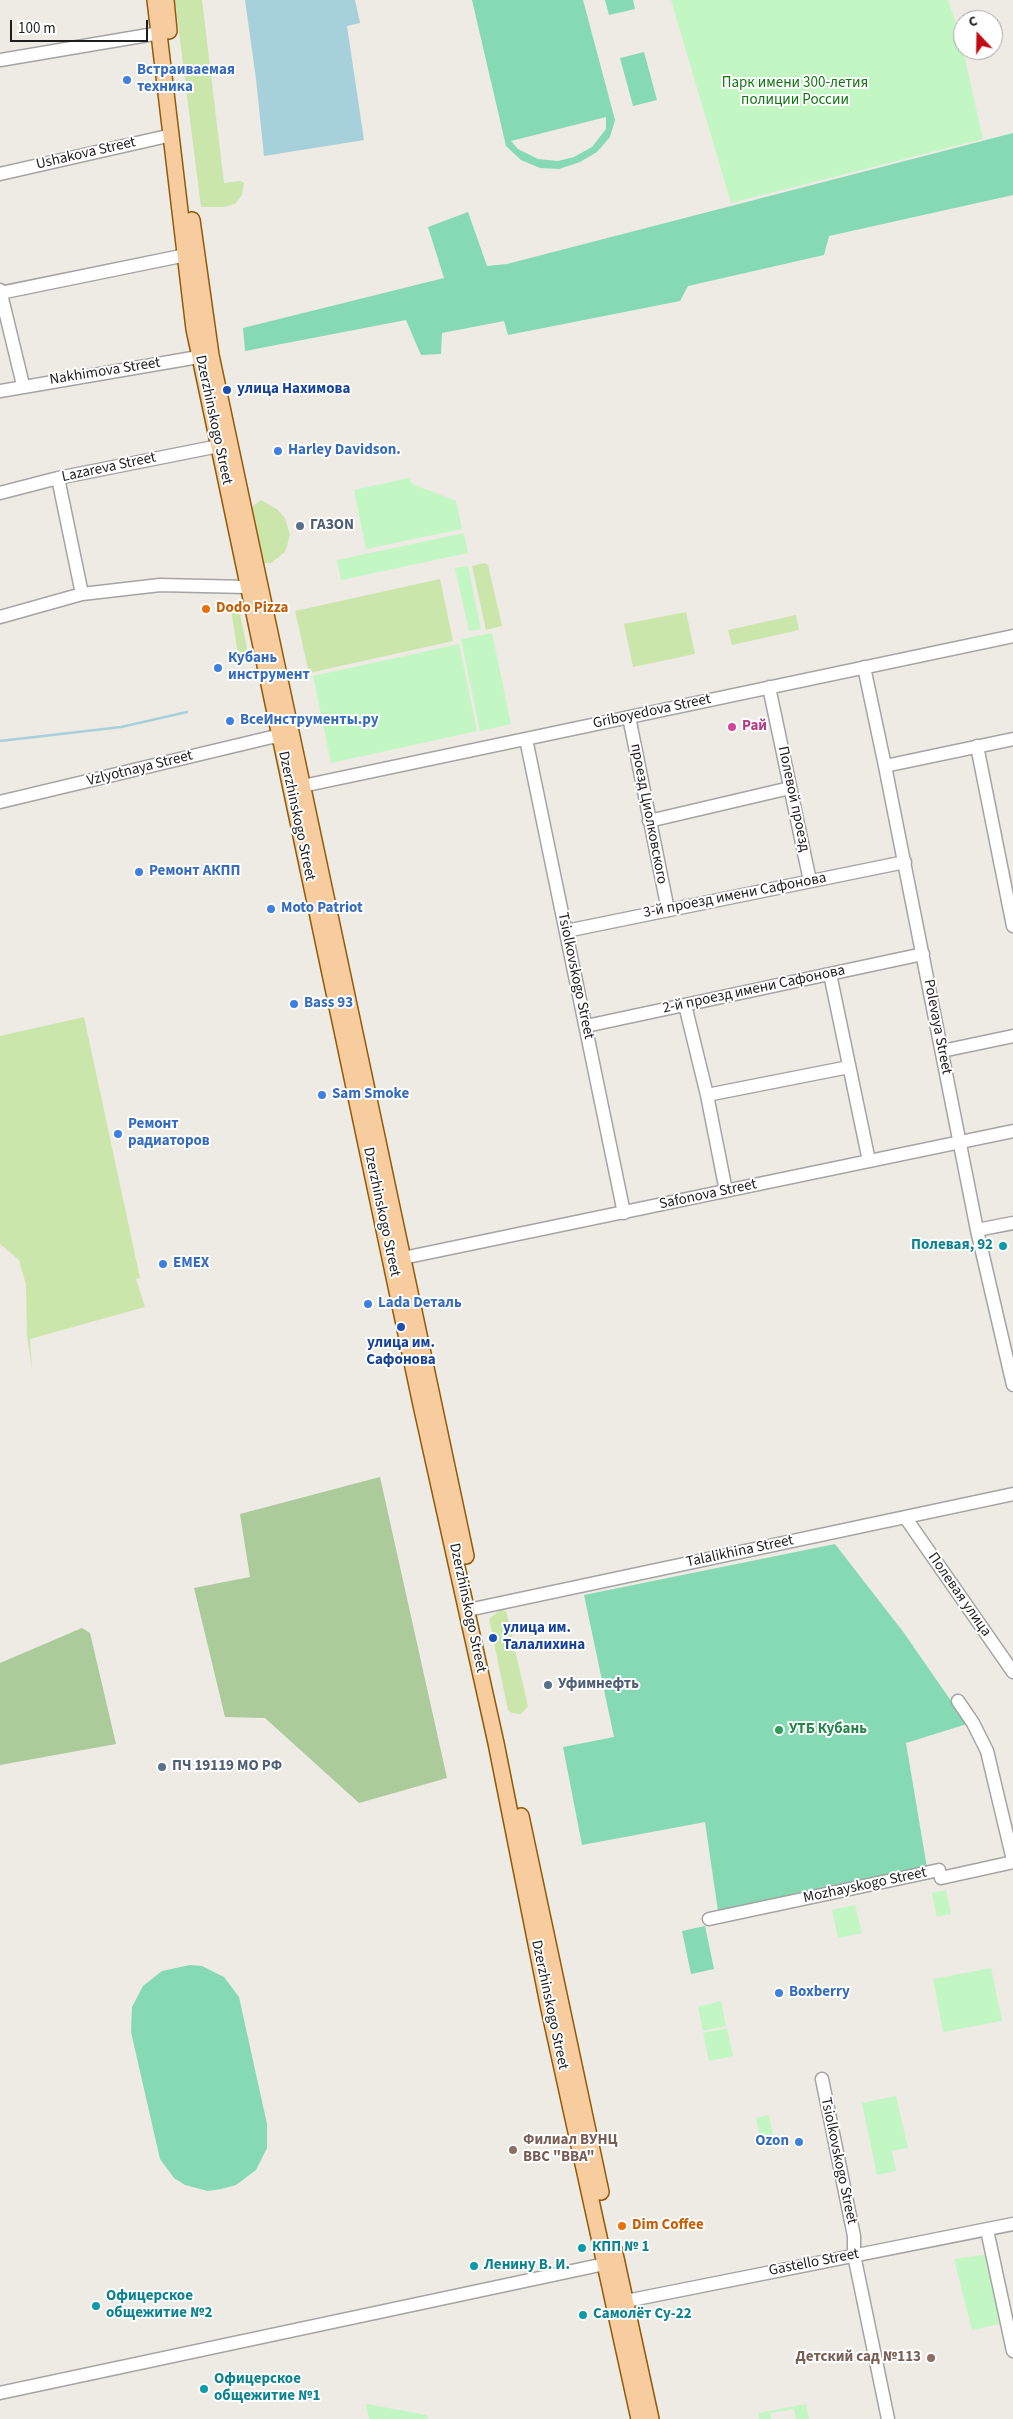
<!DOCTYPE html>
<html>
<head>
<meta charset="utf-8">
<style>
	body { margin:0 }
	#map { position:relative; width:1013px; height:2419px; overflow:hidden; background:#eeeae4; font-family:"Source Sans 3",sans-serif }
	canvas { display:block }
	.north { position:absolute; left:953px; top:10px; width:50px; height:50px; box-sizing:border-box; background:#fff; border:1px solid #a5a5a5; border-radius:50%; rotate:339deg; font-size:14px; font-weight:700; line-height:20px; text-align:center; color:#1d1d1d }
	.north::after { content:''; display:block; margin:auto; width:18px; height:22px; background:#c10913; clip-path:polygon(50% 0,100% 100%,50% 72%,0 100%) }
	.scale { position:absolute; left:10px; top:20px; width:138px; height:22px; box-sizing:border-box; border:2px solid #1d1d1d; border-top:0; padding-left:6px; font-size:15px; line-height:18px; white-space:nowrap; color:#1d1d1d; -webkit-text-stroke:4px #fff; paint-order:stroke }
</style>
</head>
<body>
<div id="map">
<canvas width="1013" height="2419"></canvas>
<div class="north">С</div>
<div class="scale">100 m</div>
</div>
<script>
const ctx = document.querySelector('canvas').getContext('2d');
ctx.lineJoin = 'round';
function fillPath(path, color) { ctx.fillStyle = color; ctx.fill(path, 'evenodd'); }
const poly = rows => new Path2D(rows.map(r => 'M' + r).join(''));
function trace(path, color, width, dash) { ctx.strokeStyle = color; ctx.lineWidth = width; ctx.lineCap = dash ? 'butt' : 'round'; ctx.setLineDash(dash || []); ctx.stroke(path); }
function label(font, color, halo, rows, align = 'center') {
  ctx.font = font + ' "Source Sans 3",sans-serif'; ctx.lineWidth = 4; ctx.setLineDash([]); ctx.textBaseline = 'middle'; ctx.strokeStyle = halo; ctx.fillStyle = color; for (const [text, x, y, turn = 0] of rows) {
    ctx.save(); ctx.translate(x, y); ctx.rotate((+turn || 0) * Math.PI / 180); ctx.textAlign = isNaN(turn) ? turn : align; if (halo) ctx.strokeText(text, 0, 0); ctx.fillText(text, 0, 0); ctx.restore();
  }
}
const grass = poly([
	[175,0,202,0,224,183,241,181,244,183,242,195,235,204,224,207,201,207],
	[261,500,277,509,285,518,290,535,285,552,271,563,264,563,252,507],
	[485,563,488,565,502,626,486,630,472,566],
	[440,579,453,641,309,673,295,611],
	[230,602,238,604,248,653,238,655],
	[686,612,695,654,633,667,624,624],
	[796,615,799,630,732,645,728,630],
	[84,1017,140,1278,136,1279,145,1307,30,1339,32,1371,27,1335,26,1285,19,1260,0,1244,0,1036],
	[501,1609,506,1611,528,1706,521,1714,512,1713,508,1710,489,1619]
]);
const forest = poly([
	[380,1477,447,1778,359,1803,265,1718,225,1717,194,1588,250,1577,240,1514],
	[82,1628,90,1633,116,1744,0,1765,0,1663]
]);
const park = poly([
	[671,0,948,0,959,32,983,139,731,203],
	[409,478,412,484,456,501,462,529,366,549,354,490],
	[464,533,468,553,341,580,337,560],
	[468,566,481,629,469,631,455,568],
	[492,633,511,724,480,731,461,639],
	[459,644,477,731,331,763,313,676],
	[946,1890,951,1914,937,1917,932,1893],
	[855,1905,862,1933,838,1938,832,1910],
	[991,1968,1002,2021,943,2032,933,1979],
	[721,2001,726,2026,703,2031,698,2007],
	[727,2028,733,2056,709,2061,703,2033],
	[896,2096,908,2148,892,2151,896,2171,877,2175,862,2103],
	[769,2115,774,2139,761,2142,756,2118],
	[989,2254,1004,2323,972,2330,954,2259],
	[366,2404,427,2415,428,2419,369,2419],
	[806,2404,809,2419,796,2419,794,2409,770,2413,771,2419,759,2419,758,2413]
]);
const pitch = poly([
	[472,0,583,0,615,120,610,137,597,152,580,162,559,169,540,168,521,160,506,146],
	[606,117,606,129,592,147,574,157,558,161,538,159,518,149,511,141],
	[605,0,633,0,635,9,609,15],
	[644,52,657,100,633,106,620,58],
	[1013,133,1013,195,829,236,824,255,688,286,680,301,508,335,504,321,442,333,441,354,421,355,406,320,245,351,243,328,444,278,428,227,468,212,487,266,507,264],
	[835,1544,904,1633,967,1724,906,1743,927,1868,718,1911,705,1822,582,1845,563,1747,614,1737,584,1595],
	[705,1926,714,1969,691,1974,682,1931],
	[190,1965,202,1966,224,1977,239,1997,267,2124,267,2148,256,2170,236,2185,221,2189,208,2191,185,2185,174,2178,160,2159,131,2032,132,2007,143,1986,162,1971]
]);
const water = poly([
	[245,0,355,0,360,23,347,26,364,140,264,156,256,79]
]);
const stream = poly([
	[0,741,121,727,187,712]
]);
const minor = poly([
	[0,60,160,33],
	[0,174,172,135],
	[0,290,23,385],
	[0,293,186,255,193,252],
	[0,391,210,355],
	[58,478,82,594],
	[0,493,58,478,219,446],
	[0,617,82,594,160,585,247,587],
	[864,667,885,766,977,1230,1013,1385],
	[769,687,810,881],
	[629,717,668,910],
	[526,739,624,1213],
	[977,746,1013,926],
	[885,766,1013,739],
	[293,788,1013,636],
	[0,802,272,737,280,738],
	[649,821,790,788],
	[566,931,905,862],
	[830,974,869,1161],
	[685,1005,707,1095,726,1191],
	[586,1026,923,954],
	[942,1051,1013,1036],
	[707,1095,849,1067],
	[977,1230,1013,1223],
	[403,1258,1013,1131],
	[905,1517,1013,1672],
	[468,1610,1013,1494],
	[958,1701,973,1723,987,1751,1013,1860],
	[709,1919,939,1870,941,1878,1013,1862],
	[822,2079,854,2236,854,2255,888,2419],
	[987,2230,1013,2351],
	[616,2303,1013,2224],
	[0,2393,614,2262]
]);
const major = poly([
	[155,0,194,329,200,357,421,1405,496,1743,549,2009,639,2419],
	[166,0,169,31],
	[192,220,211,355,466,1556],
	[521,1816,601,2192],
	[614,2249,651,2419]
]);
const markers = [
	[127,80,5,"#3f7fe0"],
	[227,390,5,"#1a4fb4"],
	[278,451,5,"#3f7fe0"],
	[300,526,5,"#5c6f8a"],
	[206,609,5,"#e8710a"],
	[218,668,5,"#3f7fe0"],
	[230,721,5,"#3f7fe0"],
	[732,727,5,"#d1479c"],
	[139,872,5,"#3f7fe0"],
	[271,909,5,"#3f7fe0"],
	[294,1004,5,"#3f7fe0"],
	[322,1095,5,"#3f7fe0"],
	[118,1134,5,"#3f7fe0"],
	[1003,1246,5,"#0f9aa8"],
	[163,1264,5,"#3f7fe0"],
	[368,1304,5,"#3f7fe0"],
	[401,1327,5,"#1a4fb4"],
	[493,1638,5,"#1a4fb4"],
	[548,1685,5,"#5c6f8a"],
	[779,1730,5,"#2e9e5b"],
	[162,1767,5,"#5c6f8a"],
	[779,1993,5,"#3f7fe0"],
	[799,2142,5,"#3f7fe0"],
	[513,2150,5,"#8d6e63"],
	[622,2226,5,"#e8710a"],
	[582,2248,5,"#0f9aa8"],
	[474,2266,5,"#0f9aa8"],
	[96,2306,5,"#0f9aa8"],
	[583,2315,5,"#0f9aa8"],
	[931,2358,5,"#8d6e63"],
	[204,2389,5,"#0f9aa8"]
];
const shopNames = [
	["Встраиваемая",137,71],
	["техника",137,88],
	["Harley Davidson.",288,451],
	["Кубань",228,659],
	["инструмент",228,676],
	["ВсеИнструменты.ру",240,721],
	["Ремонт АКПП",149,872],
	["Moto Patriot",281,909],
	["Bass 93",304,1004],
	["Sam Smoke",332,1095],
	["Ремонт",128,1125],
	["радиаторов",128,1142],
	["EMEX",173,1264],
	["Lada Dеталь",378,1304],
	["Boxberry",789,1993],
	["Ozon",789,2142,"right"]
];
const parkNames = [
	["Парк имени 300-летия",795,84],
	["полиции России",795,101]
];
const streetNames = [
	["Ushakova Street",86,154,-13],
	["Nakhimova Street",105,372,-9],
	["Dzerzhinskogo Street",213,420,78],
	["Lazareva Street",109,468,-12],
	["Griboyedova Street",652,712,-12],
	["Vzlyotnaya Street",140,769,-14],
	["Полевой проезд",793,799,78],
	["проезд Циолковского",648,814,79],
	["Dzerzhinskogo Street",296,816,78],
	["3-й проезд имени Сафонова",735,896,-11],
	["Tsiolkovskogo Street",575,976,78],
	["2-й проезд имени Сафонова",754,990,-12],
	["Polevaya Street",937,1027,79],
	["Safonova Street",708,1195,-12],
	["Dzerzhinskogo Street",381,1212,78],
	["Talalikhina Street",740,1552,-12],
	["Полевая улица",959,1595,55],
	["Dzerzhinskogo Street",467,1608,78],
	["Mozhayskogo Street",865,1886,-12],
	["Dzerzhinskogo Street",549,2005,78],
	["Tsiolkovskogo Street",838,2161,78],
	["Gastello Street",814,2263,-11]
];
const transitNames = [
	["улица Нахимова",237,390],
	["улица им.",401,1344,"center"],
	["Сафонова",401,1361,"center"],
	["улица им.",503,1629],
	["Талалихина",503,1646]
];
const serviceNames = [
	["ГАЗON",310,526],
	["Уфимнефть",558,1685],
	["ПЧ 19119 МО РФ",172,1767]
];
const foodNames = [
	["Dodo Pizza",216,609],
	["Dim Coffee",632,2226]
];
const hotelNames = [
	["Рай",742,727]
];
const cultureNames = [
	["Полевая, 92",993,1246,"right"],
	["КПП № 1",592,2248],
	["Ленину В. И.",484,2266],
	["Офицерское",106,2297],
	["общежитие №2",106,2314],
	["Самолёт Су-22",593,2315],
	["Офицерское",214,2380],
	["общежитие №1",214,2397]
];
const leisureNames = [
	["УТБ Кубань",789,1730]
];
const educationNames = [
	["Филиал ВУНЦ",523,2141],
	["ВВС \"ВВА\"",523,2158],
	["Детский сад №113",921,2358,"right"]
];
fillPath(grass, '#cbe6ab');
fillPath(forest, '#abcb9a');
fillPath(park, '#c2f7c3');
fillPath(pitch, '#85dab4');
fillPath(water, '#a6d1da');
trace(stream, '#a6d1da', 2.5);
trace(minor, '#a4a4a4', 15);
trace(major, '#8f5b07', 18);
trace(minor, '#fff', 12);
trace(major, '#f7cc9f', 15);
for (const [x, y, r, color] of markers) { const dot = new Path2D(); dot.arc(x, y, r, 0, 2 * Math.PI); ctx.fillStyle = color; ctx.fill(dot); trace(dot, '#fff', 2); }
label('bold 15px', '#366cbe', '#fff', shopNames, 'left');
label('15px', '#107613', '#fff', parkNames);
label('15px', '#1d1d1d', '#fff', streetNames);
label('bold 15px', '#164399', '#fff', transitNames, 'left');
label('bold 15px', '#4e5e75', '#fff', serviceNames, 'left');
label('bold 15px', '#c56008', '#fff', foodNames, 'left');
label('bold 15px', '#b23c85', '#fff', hotelNames, 'left');
label('bold 15px', '#0d838f', '#fff', cultureNames, 'left');
label('bold 15px', '#27864d', '#fff', leisureNames, 'left');
label('bold 15px', '#785e54', '#fff', educationNames, 'left');
</script>
</body>
</html>
